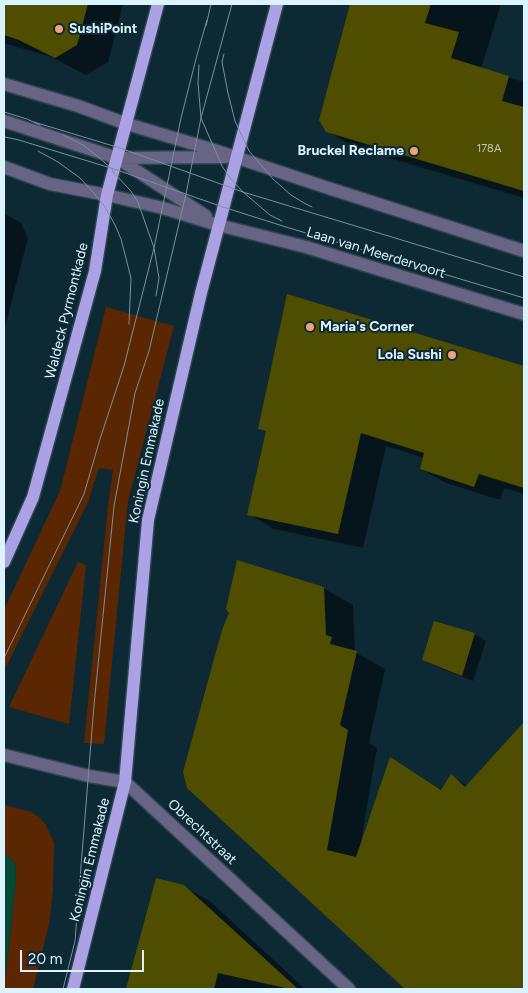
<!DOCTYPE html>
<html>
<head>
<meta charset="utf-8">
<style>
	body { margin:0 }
	#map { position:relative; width:528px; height:993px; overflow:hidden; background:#0d2934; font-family:Figtree,sans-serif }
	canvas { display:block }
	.frame { position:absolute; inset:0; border:5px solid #dbf3fe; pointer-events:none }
	.scale { position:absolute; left:20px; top:950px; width:124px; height:22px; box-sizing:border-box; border:2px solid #dbf3fe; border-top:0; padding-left:6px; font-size:15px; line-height:18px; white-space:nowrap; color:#dbf3fe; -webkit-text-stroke:4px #0d2934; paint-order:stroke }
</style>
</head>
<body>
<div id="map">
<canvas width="528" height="993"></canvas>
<div class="frame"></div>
<div class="scale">20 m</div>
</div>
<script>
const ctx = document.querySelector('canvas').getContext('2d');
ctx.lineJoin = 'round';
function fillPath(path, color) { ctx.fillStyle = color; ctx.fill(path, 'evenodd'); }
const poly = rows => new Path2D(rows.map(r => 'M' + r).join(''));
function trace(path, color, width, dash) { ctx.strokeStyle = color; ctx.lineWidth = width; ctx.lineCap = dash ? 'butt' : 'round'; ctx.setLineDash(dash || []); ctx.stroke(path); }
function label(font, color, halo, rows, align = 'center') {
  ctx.font = font + ' Figtree,sans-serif'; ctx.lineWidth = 4; ctx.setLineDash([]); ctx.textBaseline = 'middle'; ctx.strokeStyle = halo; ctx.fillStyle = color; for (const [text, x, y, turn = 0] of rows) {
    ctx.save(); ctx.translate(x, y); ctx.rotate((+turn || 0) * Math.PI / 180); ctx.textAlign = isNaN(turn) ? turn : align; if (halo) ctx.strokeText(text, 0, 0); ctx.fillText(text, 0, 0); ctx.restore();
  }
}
const green = poly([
	[106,307,174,326,128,501,104,744,84,743,108,506,113,470,99,468,88,502,4,671,4,610,60,491],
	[78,562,86,565,69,724,9,707],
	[4,805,31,812,40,818,46,825,54,843,53,890,49,924,33,989,4,989,4,979,6,971,16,881,15,863,8,856,4,855]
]);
const water = poly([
	[4,855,8,856,15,863,16,881,6,971,4,979]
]);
const shadow = poly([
	[4,4,123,4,108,62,86,75,51,57,4,43],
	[351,4,501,4,481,69,524,82,524,198,356,148,327,131,320,120],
	[4,213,21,223,28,238,4,331],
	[500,359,524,367,524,494,504,488,500,500,446,483,421,469,424,458,386,446,363,548,274,529,249,514,267,432,259,428],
	[323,588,353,605,355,652,385,669,369,743,377,748,361,842,362,843,390,759,442,790,451,776,468,786,515,734,524,740,524,859,522,861,524,863,524,989,407,989,188,787],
	[474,634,486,641,473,681,435,666,423,660],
	[157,880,183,886,211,902,305,989,128,989]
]);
const building = poly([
	[4,4,88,4,77,45,55,58,19,40,4,35],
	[350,4,431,4,425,23,459,32,451,58,509,76,502,101,524,107,524,191,326,132,319,120],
	[287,294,524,366,524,488,479,474,474,487,420,469,424,453,361,433,338,534,247,515,266,431,258,429],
	[237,560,324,587,326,635,332,637,330,644,357,651,340,725,348,730,327,850,356,857,390,757,441,790,451,774,465,787,524,722,524,989,405,989,187,788,183,772,222,630,229,613,226,609],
	[434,621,475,633,462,676,422,660],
	[156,878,184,885,298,989,290,989,218,973,214,989,126,989]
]);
const minor = poly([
	[4,84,78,106,127,124,214,150,322,186,524,251],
	[4,121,117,158,206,216],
	[117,158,226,157],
	[4,167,50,184,107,195,163,208,218,225,306,247,524,314],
	[4,755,89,776,125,782,349,989]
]);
const major = poly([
	[4,562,33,497,95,271,107,195,158,4],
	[73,989,125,782,148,520,201,293,277,4]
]);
const tram = poly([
	[206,26,211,4],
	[224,54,222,62,228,93,235,121,249,151,273,179,291,195,304,203,312,207],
	[199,65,198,83,201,118,222,166,230,178,243,192,270,215,282,221],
	[4,112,27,119,40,125],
	[34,122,120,148,243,192,524,277],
	[63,135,83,145,96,155,112,169,113,172,130,190,138,202,154,248,159,278,156,296],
	[5,137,19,140,114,169,223,207,286,227,524,298],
	[38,151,58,162,80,178,94,193,105,207,115,225,121,239,131,278,129,324],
	[4,658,84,494,100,439,124,366,154,248,181,118,197,55,207,20],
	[63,989,75,941,94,705,114,506,135,393,149,351,186,194,201,118,232,4]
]);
const markers = [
	[59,29,5,"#f0a278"],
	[414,151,5,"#f0a278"],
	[310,327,5,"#f0a278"],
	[452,355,5,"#f0a278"]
];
const numberNames = [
	["178A",489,149]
];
const poiNames = [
	["SushiPoint",69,29],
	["Bruckel Reclame",404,151,"right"],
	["Maria's Corner",320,327],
	["Lola Sushi",442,355,"right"]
];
const streetNames = [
	["Laan van Meerdervoort",376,253,17],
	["Waldeck Pyrmontkade",67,311,-76],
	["Koningin Emmakade",147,461,-78],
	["Obrechtstraat",202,832,43],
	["Koningin Emmakade",90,860,-76]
];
fillPath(green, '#5b2702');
fillPath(water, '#054735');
fillPath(shadow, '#0007');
fillPath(building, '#4f4e00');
trace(minor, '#2a4550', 15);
trace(major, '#2a4550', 15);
trace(minor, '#676484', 12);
trace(major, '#aaa2e5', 12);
trace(tram, '#78929d', 1);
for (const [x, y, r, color] of markers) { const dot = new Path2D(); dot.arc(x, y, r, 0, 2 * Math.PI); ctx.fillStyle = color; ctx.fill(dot); trace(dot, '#0d2934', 2); }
label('11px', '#b8cabe', null, numberNames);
label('bold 14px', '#dbf3fe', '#0d2934', poiNames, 'left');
label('14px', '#dbf3fe', '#0d2934', streetNames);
</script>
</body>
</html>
